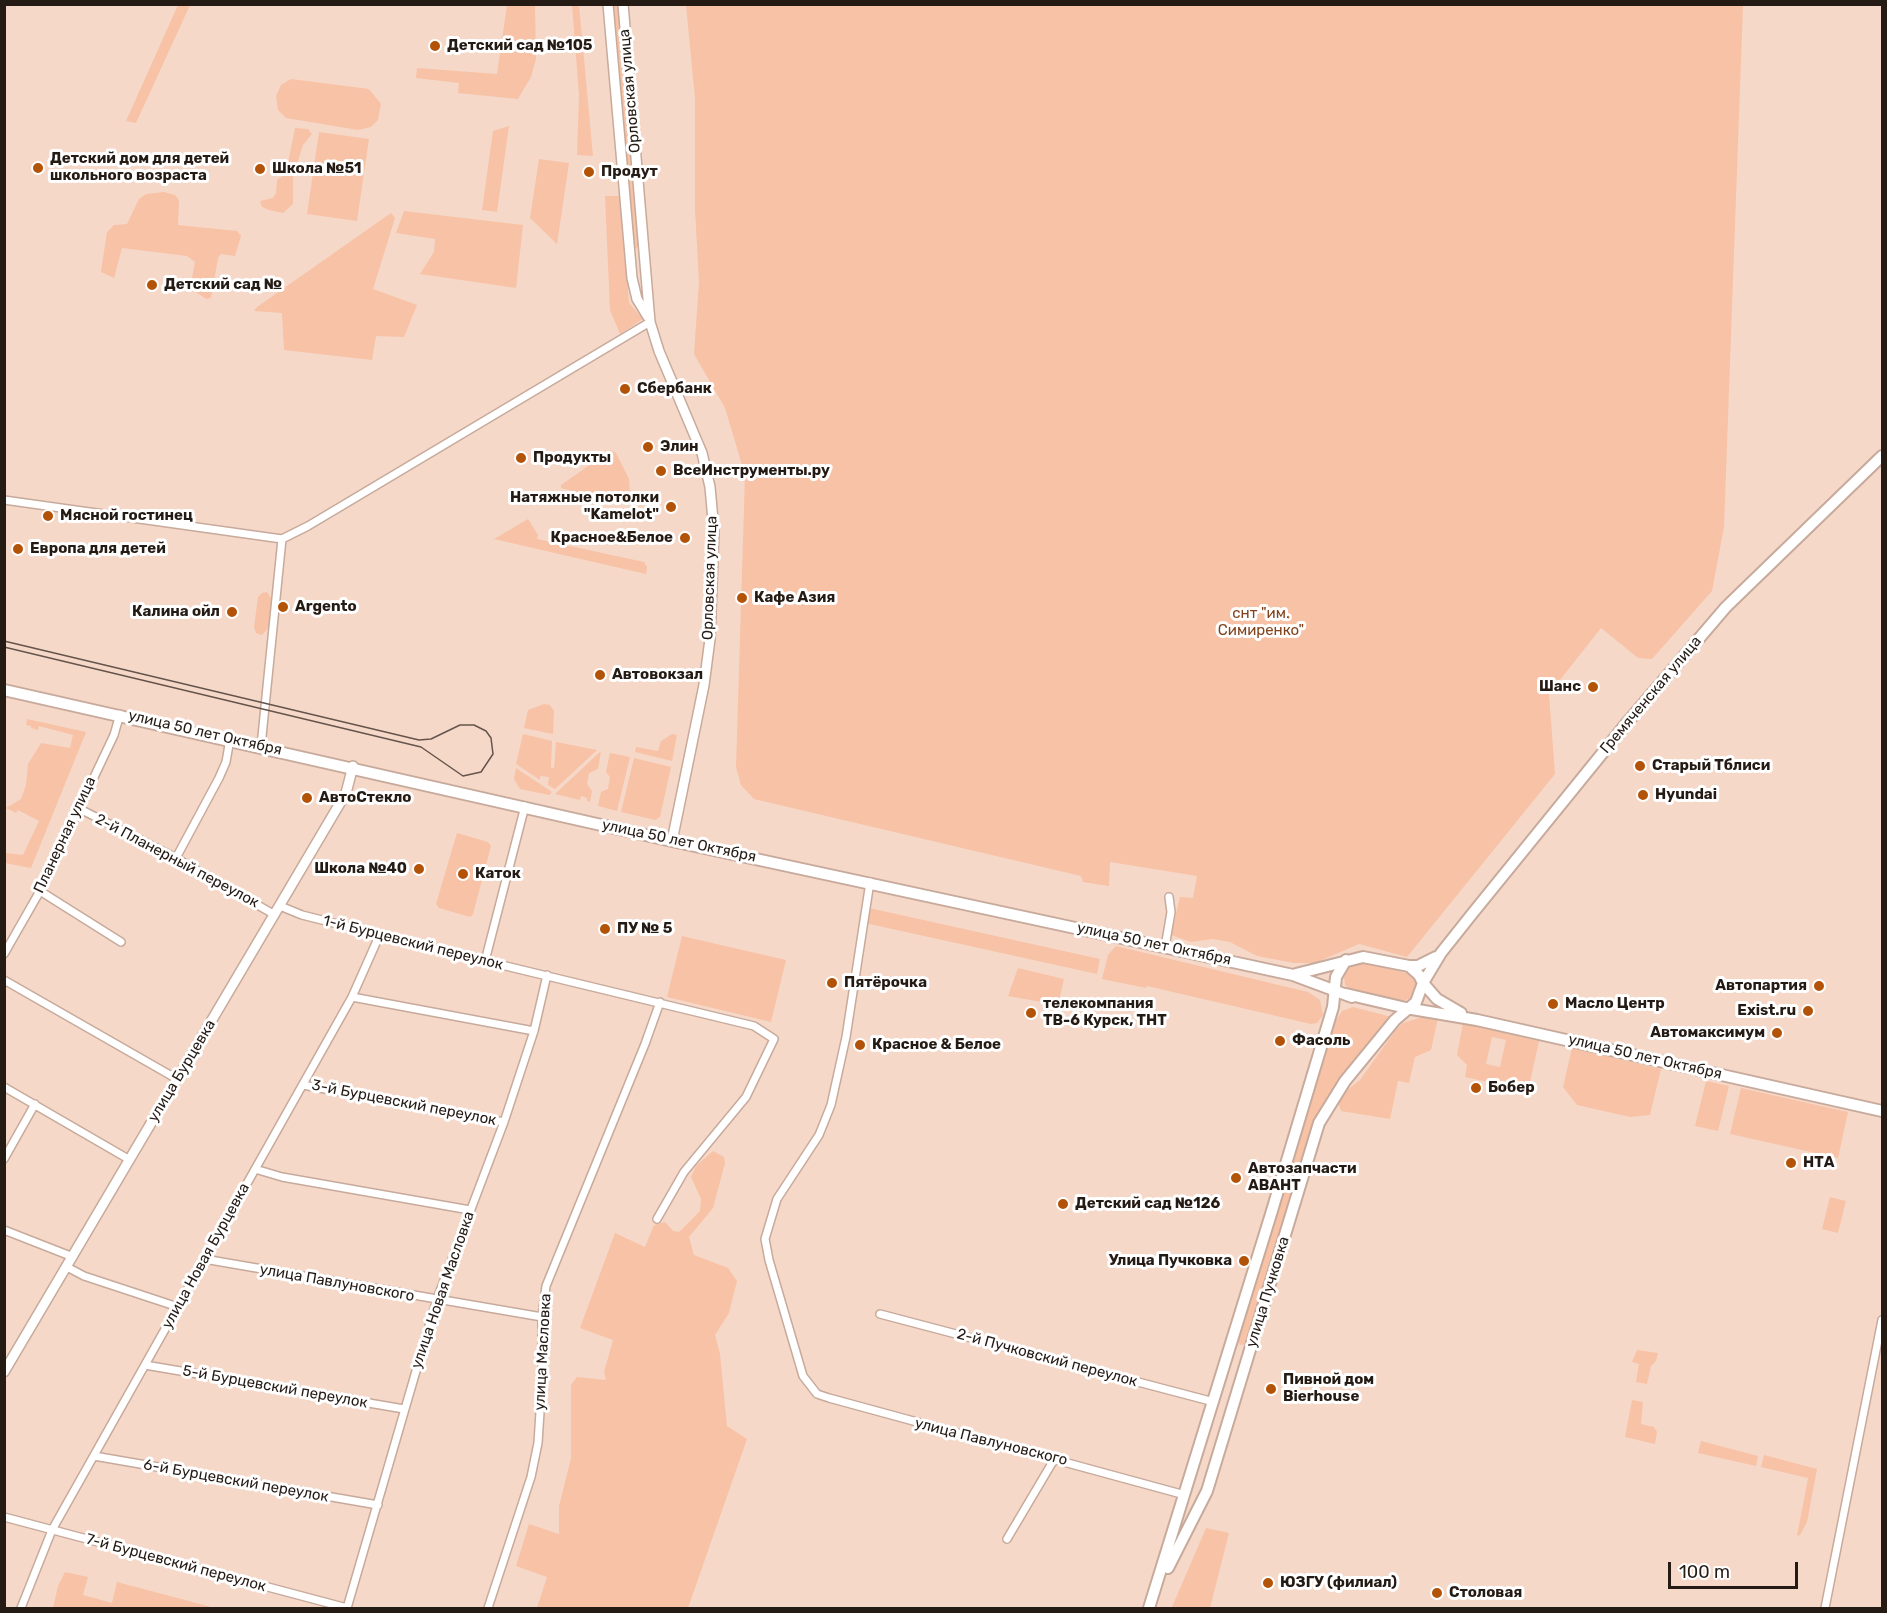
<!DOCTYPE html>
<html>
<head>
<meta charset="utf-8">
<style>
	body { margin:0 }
	#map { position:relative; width:1887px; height:1613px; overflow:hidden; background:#f6d8c9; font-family:Rubik,sans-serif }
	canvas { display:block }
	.frame { position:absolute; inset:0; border:6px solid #251b15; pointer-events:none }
	.scale { position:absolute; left:1668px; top:1562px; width:130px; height:27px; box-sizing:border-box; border:3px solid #251b15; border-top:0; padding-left:8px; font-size:18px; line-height:21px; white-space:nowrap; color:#251b15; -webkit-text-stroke:4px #fff; paint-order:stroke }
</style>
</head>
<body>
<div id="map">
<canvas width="1887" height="1613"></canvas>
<div class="frame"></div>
<div class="scale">100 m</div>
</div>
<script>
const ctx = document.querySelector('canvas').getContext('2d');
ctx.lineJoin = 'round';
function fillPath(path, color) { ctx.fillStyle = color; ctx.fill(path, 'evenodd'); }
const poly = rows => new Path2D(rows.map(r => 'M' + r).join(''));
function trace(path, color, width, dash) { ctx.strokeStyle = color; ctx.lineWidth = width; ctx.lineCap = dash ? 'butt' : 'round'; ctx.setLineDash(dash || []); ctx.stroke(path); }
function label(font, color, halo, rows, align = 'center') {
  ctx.font = font + ' Rubik,sans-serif'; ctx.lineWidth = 6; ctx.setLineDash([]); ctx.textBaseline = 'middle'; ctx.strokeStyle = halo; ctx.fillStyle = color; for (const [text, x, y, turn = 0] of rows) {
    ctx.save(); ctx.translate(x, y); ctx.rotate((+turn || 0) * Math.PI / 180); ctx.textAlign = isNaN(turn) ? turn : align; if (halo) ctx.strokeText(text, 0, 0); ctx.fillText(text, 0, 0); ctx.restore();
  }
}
const green = poly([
	[178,5,190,5,136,123,126,121],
	[507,5,535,5,536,59,531,77,518,99,458,93,459,83,416,78,417,68,497,74],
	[572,5,579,5,593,156,577,155,579,95],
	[612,5,618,5,639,244,636,249,633,246],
	[686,5,1743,5,1724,527,1712,591,1652,659,1638,658,1601,628,1549,694,1555,774,1407,957,1359,944,1315,963,1294,963,1257,956,1230,942,1212,939,1191,942,1171,935,1180,897,1193,898,1197,876,1110,862,1109,886,1083,882,1081,876,754,799,741,785,736,767,745,475,725,408,694,354,699,282,695,210,695,98],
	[291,79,369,89,381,104,378,120,371,127,358,130,286,118,278,110,276,96,281,85],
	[509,126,497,212,482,210,493,131],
	[295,128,308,129,312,134,303,145,293,176,293,204,283,213,269,210,262,207,260,201,273,198,276,193,277,180,284,175,287,168],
	[319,132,369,139,357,221,307,214],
	[539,159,569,163,557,244,530,218],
	[164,192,175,195,179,200,178,225,237,231,241,236,235,256,221,254,218,258,211,298,206,299,190,288,195,262,187,256,122,248,114,278,101,272,107,232,114,225,127,224,139,199,146,194],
	[605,196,620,196,629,303,643,319,620,334,610,310],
	[404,211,523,225,516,288,420,274,434,252,435,239,396,233],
	[391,213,395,218,373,289,417,305,404,337,376,336,372,360,284,350,282,313,254,311,257,307],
	[611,450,616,453,629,479,630,496,626,505,561,488,561,485],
	[528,519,538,535,537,539,644,562,647,567,646,574,494,539],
	[267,592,272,599,269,627,262,635,256,633,254,627,258,597,262,593],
	[544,704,550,705,554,711,553,734,524,728,528,710],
	[27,719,86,732,31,868,5,863,5,853,23,855,39,821,18,810,16,813,6,808,21,799,26,785,28,764,41,743,70,748,73,735,39,726,38,730,31,728,31,726,26,725],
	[523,734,552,741,551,768,554,768,556,742,597,750,555,789,548,785,549,777,540,776,540,780,516,764],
	[672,734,677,735,672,761,635,752,636,747,658,751,661,741],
	[601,751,598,769,589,773,587,784,592,791,590,802,587,801,587,798,581,796,580,800,555,794],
	[610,753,630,757,617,811,598,806,601,792,608,789,610,777,606,772],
	[634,758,671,767,660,817,655,820,621,812],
	[516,768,552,792,549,795,520,789,514,779],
	[457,833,488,842,491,846,473,914,470,917,439,908,436,904],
	[869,908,1100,959,1097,974,865,923],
	[682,936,786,960,771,1022,667,997],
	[1116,946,1308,992,1320,1000,1323,1015,1317,1023,1311,1024,1147,986,1146,988,1102,979,1108,955],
	[1361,962,1406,973,1416,982,1414,992,1411,998,1400,1002,1352,991,1345,985,1344,976,1351,965],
	[1018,968,1064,979,1058,1005,1008,996],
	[1353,1007,1392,1017,1334,1090,1319,1113,1247,1344,1240,1345,1237,1339,1335,1022,1342,1011],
	[1425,1016,1438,1018,1431,1050,1415,1057,1409,1083,1398,1081,1390,1119,1341,1111,1338,1103,1346,1091,1360,1080,1395,1031,1403,1023],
	[1463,1023,1539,1041,1528,1091,1465,1077,1467,1065,1457,1055],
	[1492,1037,1506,1040,1500,1067,1486,1064],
	[1572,1048,1661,1069,1650,1115,1630,1117,1577,1105,1563,1087],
	[1706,1081,1729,1086,1718,1131,1695,1126],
	[1741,1088,1848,1112,1838,1158,1730,1134],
	[713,1151,724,1157,725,1163,713,1208,689,1237,694,1255,728,1268,737,1281,729,1313,715,1335,720,1354,727,1426,747,1439,688,1608,537,1608,547,1577,516,1566,529,1524,559,1534,559,1506,571,1458,571,1385,577,1377,606,1380,604,1372,613,1340,580,1328,615,1233,645,1247,654,1225,665,1222,673,1231,679,1232,700,1211,701,1199,691,1177,696,1166],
	[1830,1197,1846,1201,1838,1233,1822,1229],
	[1637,1350,1658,1353,1656,1361,1651,1366,1647,1384,1636,1382,1639,1364,1632,1362],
	[1632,1400,1643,1402,1641,1424,1654,1427,1657,1432,1655,1444,1625,1437],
	[1701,1441,1758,1456,1756,1466,1698,1453],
	[1764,1455,1817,1469,1807,1522,1800,1535,1797,1536,1808,1478,1761,1467],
	[1206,1528,1229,1533,1210,1608,1172,1607],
	[65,1572,88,1577,83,1595,112,1603,117,1582,215,1608,53,1608,58,1586]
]);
const minor = poly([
	[4,500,282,539,308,526,650,322],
	[261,746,282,539],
	[78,808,176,858,275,915],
	[176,858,219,778,226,762,230,739],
	[870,882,846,1037,831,1105,819,1135,777,1199,765,1239,769,1260,803,1376,817,1394,829,1398,1185,1495],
	[40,891,121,942],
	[280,906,302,915,485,961,754,1026,774,1039,746,1097,684,1172,657,1219],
	[1165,947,1171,912,1169,897],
	[4,954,40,891,114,735,120,714],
	[485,961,525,806],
	[4,980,177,1079],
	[352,997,534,1031],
	[303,1085,504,1122],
	[4,1087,130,1160],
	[4,1159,35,1104],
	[255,1169,282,1177,470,1210],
	[4,1230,73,1257],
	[204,1259,542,1317],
	[67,1267,84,1276,178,1307],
	[880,1314,1214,1402],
	[145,1365,404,1409],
	[94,1456,378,1505],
	[4,1517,347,1608,437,1299,504,1122,534,1031,547,975],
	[1007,1539,1055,1458],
	[21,1608,52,1530,352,997,380,934],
	[488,1608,531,1477,538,1443,542,1381,542,1317,546,1286,645,1044,660,1002],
	[1825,1608,1882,1320]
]);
const tertiary = poly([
	[608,4,632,278,637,299,648,317],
	[623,4,650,322,659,351,702,453,710,487,714,531,710,639,704,685,672,841],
	[4,1372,346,793,353,766]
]);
const secondary = poly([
	[1409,966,1418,966,1436,957],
	[1423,983,1441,953,1472,914,1626,724,1726,607,1882,456]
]);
const primary = poly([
	[4,690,672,841,1293,975,1352,997],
	[1296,974,1363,957,1409,966,1419,975,1423,983,1437,999,1461,1013],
	[1346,994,1406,1008,1477,1020,1882,1111],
	[1168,1568,1207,1491,1319,1123,1345,1081,1395,1020,1416,1002,1423,983],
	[1149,1608,1271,1214,1333,1007,1336,977,1346,960]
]);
const tram = poly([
	[4,641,419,740,431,739,460,725,474,725,486,731,491,738,493,754,481,772,463,776,421,747,4,647]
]);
const markers = [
	[435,46,6,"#b25307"],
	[38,168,6,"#b25307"],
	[260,169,6,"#b25307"],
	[589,172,6,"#b25307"],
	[152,285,6,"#b25307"],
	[625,389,6,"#b25307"],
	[648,447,6,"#b25307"],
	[521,458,6,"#b25307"],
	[661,471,6,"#b25307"],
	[671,507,6,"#b25307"],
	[48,516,6,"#b25307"],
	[685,538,6,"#b25307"],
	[18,549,6,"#b25307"],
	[742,598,6,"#b25307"],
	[283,607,6,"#b25307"],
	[232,612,6,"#b25307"],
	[600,675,6,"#b25307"],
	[1593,687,6,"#b25307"],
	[1640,766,6,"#b25307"],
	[1643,795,6,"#b25307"],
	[307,798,6,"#b25307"],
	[419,869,6,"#b25307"],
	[463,874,6,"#b25307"],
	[605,929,6,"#b25307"],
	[832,983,6,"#b25307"],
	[1819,986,6,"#b25307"],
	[1553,1004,6,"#b25307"],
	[1808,1011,6,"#b25307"],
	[1031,1013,6,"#b25307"],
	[1777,1033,6,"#b25307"],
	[1280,1041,6,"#b25307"],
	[860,1045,6,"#b25307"],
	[1476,1088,6,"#b25307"],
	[1791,1163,6,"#b25307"],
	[1236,1178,6,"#b25307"],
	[1063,1204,6,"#b25307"],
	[1244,1261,6,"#b25307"],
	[1271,1389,6,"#b25307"],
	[1268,1583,6,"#b25307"],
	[1437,1593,6,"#b25307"]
];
const poiNames = [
	["Детский сад №105",447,46],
	["Детский дом для детей",50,159],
	["школьного возраста",50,176],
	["Школа №51",272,169],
	["Продут",601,172],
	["Детский сад №",164,285],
	["Сбербанк",637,389],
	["Элин",660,447],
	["Продукты",533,458],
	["ВсеИнструменты.ру",673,471],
	["Натяжные потолки",659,498,"right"],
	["\"Kamelot\"",659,515,"right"],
	["Мясной гостинец",60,516],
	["Красное&Белое",673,538,"right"],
	["Европа для детей",30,549],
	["Кафе Азия",754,598],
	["Argento",295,607],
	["Калина ойл",220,612,"right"],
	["Автовокзал",612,675],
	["Шанс",1581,687,"right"],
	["Старый Тблиси",1652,766],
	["Hyundai",1655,795],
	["АвтоСтекло",319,798],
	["Школа №40",407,869,"right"],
	["Каток",475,874],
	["ПУ № 5",617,929],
	["Пятёрочка",844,983],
	["Автопартия",1807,986,"right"],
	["телекомпания",1043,1004],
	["ТВ-6 Курск, ТНТ",1043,1021],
	["Масло Центр",1565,1004],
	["Exist.ru",1796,1011,"right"],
	["Автомаксимум",1765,1033,"right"],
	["Фасоль",1292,1041],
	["Красное & Белое",872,1045],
	["Бобер",1488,1088],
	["НТА",1803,1163],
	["Автозапчасти",1248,1169],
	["АВАНТ",1248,1186],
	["Детский сад №126",1075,1204],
	["Улица Пучковка",1232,1261,"right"],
	["Пивной дом",1283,1380],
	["Bierhouse",1283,1397],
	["ЮЗГУ (филиал)",1280,1583],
	["Столовая",1449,1593]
];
const streetNames = [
	["Орловская улица",630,91,-95],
	["Орловская улица",710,578,-88],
	["Гремяченская улица",1651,695,-50],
	["улица 50 лет Октября",205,733,13],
	["Планерная улица",65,835,-65],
	["улица 50 лет Октября",679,841,12],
	["2-й Планерный переулок",177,861,28],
	["1-й Бурцевский переулок",413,943,14],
	["улица 50 лет Октября",1154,944,12],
	["улица 50 лет Октября",1645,1057,13],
	["улица Бурцевка",182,1071,-59],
	["3-й Бурцевский переулок",404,1103,11],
	["улица Новая Бурцевка",206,1256,-61],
	["улица Павлуновского",337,1283,10],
	["улица Новая Масловка",443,1290,-71],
	["улица Пучковка",1268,1292,-73],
	["улица Масловка",543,1352,-87],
	["2-й Пучковский переулок",1047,1358,15],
	["5-й Бурцевский переулок",275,1387,10],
	["улица Павлуновского",991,1442,14],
	["6-й Бурцевский переулок",236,1481,10],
	["7-й Бурцевский переулок",176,1563,15]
];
const parkNames = [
	["снт \"им.",1261,614],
	["Симиренко\"",1261,631]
];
fillPath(green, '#f7c2a5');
trace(minor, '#c7aa9b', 10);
trace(tertiary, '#c7aa9b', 12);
trace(secondary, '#c7aa9b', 14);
trace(primary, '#c7aa9b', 14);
trace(minor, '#fff', 7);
trace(tertiary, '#fff', 9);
trace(secondary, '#fff', 10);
trace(primary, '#fff', 10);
trace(tram, '#64544b', 1.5);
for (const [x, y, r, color] of markers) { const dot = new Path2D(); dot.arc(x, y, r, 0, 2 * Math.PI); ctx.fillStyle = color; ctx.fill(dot); trace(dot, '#fff', 2); }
label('bold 15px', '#251b15', '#fff', poiNames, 'left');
label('15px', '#251b15', '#fff', streetNames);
label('15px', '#81431c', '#fff', parkNames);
</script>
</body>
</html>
